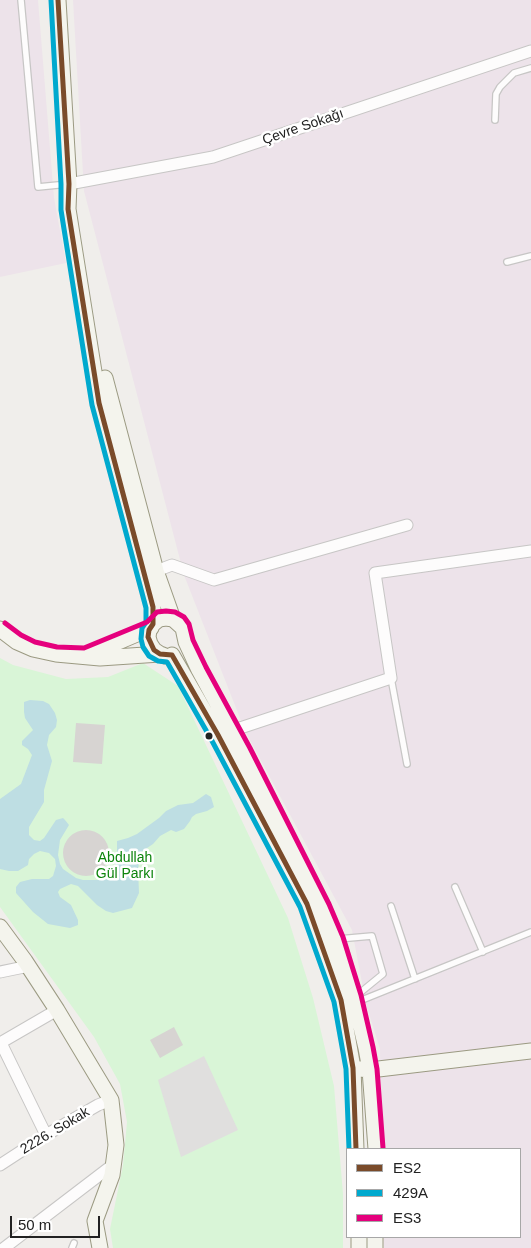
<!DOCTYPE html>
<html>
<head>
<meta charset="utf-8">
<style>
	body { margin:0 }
	#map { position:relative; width:531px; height:1248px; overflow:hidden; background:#f0eeeb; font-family:Helvetica,sans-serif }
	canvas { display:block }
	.legend { position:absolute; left:346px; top:1148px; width:175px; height:90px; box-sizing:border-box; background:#fff; border:1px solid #a7a7a7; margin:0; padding:6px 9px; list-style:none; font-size:15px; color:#222 }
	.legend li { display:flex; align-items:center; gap:10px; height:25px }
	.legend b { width:25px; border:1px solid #a7a7a7 }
	.scale { position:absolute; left:10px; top:1216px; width:90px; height:22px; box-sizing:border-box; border:2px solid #222; border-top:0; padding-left:6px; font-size:15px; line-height:18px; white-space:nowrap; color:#222; -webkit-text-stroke:4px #fff; paint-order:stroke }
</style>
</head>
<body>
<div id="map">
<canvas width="531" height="1248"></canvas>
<ul class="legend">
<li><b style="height:6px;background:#7a4b2a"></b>ES2</li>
<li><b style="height:6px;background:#00a9ce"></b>429A</li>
<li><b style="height:6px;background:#e5007d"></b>ES3</li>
</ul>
<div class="scale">50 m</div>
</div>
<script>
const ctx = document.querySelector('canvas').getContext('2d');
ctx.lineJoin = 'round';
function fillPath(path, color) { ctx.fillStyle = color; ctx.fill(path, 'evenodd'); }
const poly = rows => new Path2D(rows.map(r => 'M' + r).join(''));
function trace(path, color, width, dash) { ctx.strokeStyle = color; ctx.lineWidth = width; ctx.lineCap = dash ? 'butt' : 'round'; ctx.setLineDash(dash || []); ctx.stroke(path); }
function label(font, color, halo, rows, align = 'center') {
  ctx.font = font + ' Helvetica,sans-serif'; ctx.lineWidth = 5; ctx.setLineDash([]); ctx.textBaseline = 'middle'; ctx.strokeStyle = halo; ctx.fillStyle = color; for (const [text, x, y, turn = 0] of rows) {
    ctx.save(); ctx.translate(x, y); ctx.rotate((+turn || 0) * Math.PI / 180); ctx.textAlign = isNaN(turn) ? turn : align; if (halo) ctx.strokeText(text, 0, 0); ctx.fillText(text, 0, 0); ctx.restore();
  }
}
const industrial = poly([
	[0,0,38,0,54,198,66,263,0,277],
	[73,0,531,0,531,1248,384,1248,383,1237,520,1237,520,1149,382,1149,380,1049,366,1004,352,930,245,731,184,575,84,191]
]);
const park = poly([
	[0,658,13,665,66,679,108,677,143,663,178,686,288,918,313,998,334,1086,343,1194,343,1248,113,1248,110,1229,123,1165,127,1122,120,1084,94,1037,0,907]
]);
const parking = poly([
	[204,1056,238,1130,181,1157,158,1080]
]);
const water = poly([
	[30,700,43,701,49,704,55,713,57,720,56,727,49,735,47,745,52,761,44,790,44,802,29,827,29,835,34,840,40,841,44,838,56,820,63,818,65,820,69,825,60,840,58,855,60,864,63,869,76,878,83,880,97,880,105,878,112,874,117,859,117,841,128,838,137,834,159,818,166,811,178,805,193,803,206,794,211,797,214,807,207,811,196,814,192,817,190,821,184,829,176,832,171,830,160,836,153,844,141,852,138,869,139,893,132,908,113,913,106,911,97,905,78,886,71,884,60,889,58,892,60,897,71,905,78,920,78,925,70,928,48,924,33,912,16,893,16,887,20,882,32,879,49,879,53,876,56,866,55,859,49,853,40,851,34,854,29,859,28,865,18,871,9,871,0,869,0,799,21,784,32,755,28,749,22,745,22,741,33,730,25,718,24,712,24,702]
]);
const building = poly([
	[76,723,105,725,102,764,73,762],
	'63 853a23 23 0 1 1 46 0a23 23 0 1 1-46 0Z',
	[174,1027,183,1045,160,1058,150,1040]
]);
const lane = poly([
	[21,0,38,187,68,184],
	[495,120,496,94,500,87,514,73,531,68],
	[507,262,531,256],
	[391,678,407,764],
	[455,887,483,952],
	[391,906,415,979],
	[338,939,372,936,383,974,356,996],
	[357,1002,531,932],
	[72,1248,74,1243]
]);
const street = poly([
	[69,184,213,157,531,51],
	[156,571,172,565,214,580,407,525],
	[225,733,391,678,375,573,531,551],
	[0,972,29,966],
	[0,1043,57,1010],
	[1,1043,46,1135],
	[0,1165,46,1135,98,1105,111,1100],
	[4,1248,114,1164]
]);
const secondary = poly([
	[58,0,69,184,68,209,99,403,153,607,153,624],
	[105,378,156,571,173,619],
	[0,629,17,642,33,649,56,654,100,658,160,654,165,656],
	[160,654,154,650,150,644,148,637,149,630,153,624,159,619,166,618,173,619,183,628,186,642,199,670,243,751,322,907,336,939,354,997,366,1048,370,1070,376,1149],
	[172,655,218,735,307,904,316,927,341,1000,353,1068,356,1149],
	[85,656,151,628],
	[0,927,25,961,57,1010,111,1100,116,1145,112,1175,95,1221,100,1248],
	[360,1069,370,1070,531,1051],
	[359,1237,359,1248],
	[375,1248,375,1237]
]);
const bus1 = poly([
	[58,0,69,184,68,209,99,403,153,607,153,624,149,630,148,637,154,650,160,654,172,655,218,735,307,904,341,1000,353,1068,356,1149]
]);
const bus2 = poly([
	[51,0,61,184,61,210,92,405,146,608,146,622,142,628,141,639,143,647,149,656,158,661,167,662,211,739,300,907,334,1002,346,1069,349,1149]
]);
const bus3 = poly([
	[5,623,21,635,35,642,57,647,84,648,147,622,157,612,166,611,175,612,184,617,189,624,193,640,206,667,250,748,329,904,343,937,361,995,373,1047,377,1069,383,1148]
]);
const markers = [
	[209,736,4.5,"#222"]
];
const streetNames = [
	["Çevre Sokağı",303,127,-19],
	["2226. Sokak",55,1131,-31]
];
const parkNames = [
	["Abdullah",125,858],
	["Gül Parkı",125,874]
];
fillPath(industrial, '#ede3ea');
fillPath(park, '#d9f5d7');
fillPath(parking, '#e0dfde');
fillPath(water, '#bedee3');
fillPath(building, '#d7d4d2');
trace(lane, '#c7c6c5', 8);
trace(street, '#c7c6c5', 13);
trace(secondary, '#9b9a82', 17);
trace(lane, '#fdfcfc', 5.5);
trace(street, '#fdfcfc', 11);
trace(secondary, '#f4f4ed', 15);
trace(bus1, '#7a4b2a', 5);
trace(bus2, '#00a9ce', 5);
trace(bus3, '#e5007d', 5);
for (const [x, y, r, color] of markers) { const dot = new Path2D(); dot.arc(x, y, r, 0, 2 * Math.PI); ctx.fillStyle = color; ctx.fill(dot); trace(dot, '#fff', 2); }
label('14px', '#222', '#fff', streetNames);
label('14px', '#0c840c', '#fff', parkNames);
</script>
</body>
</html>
